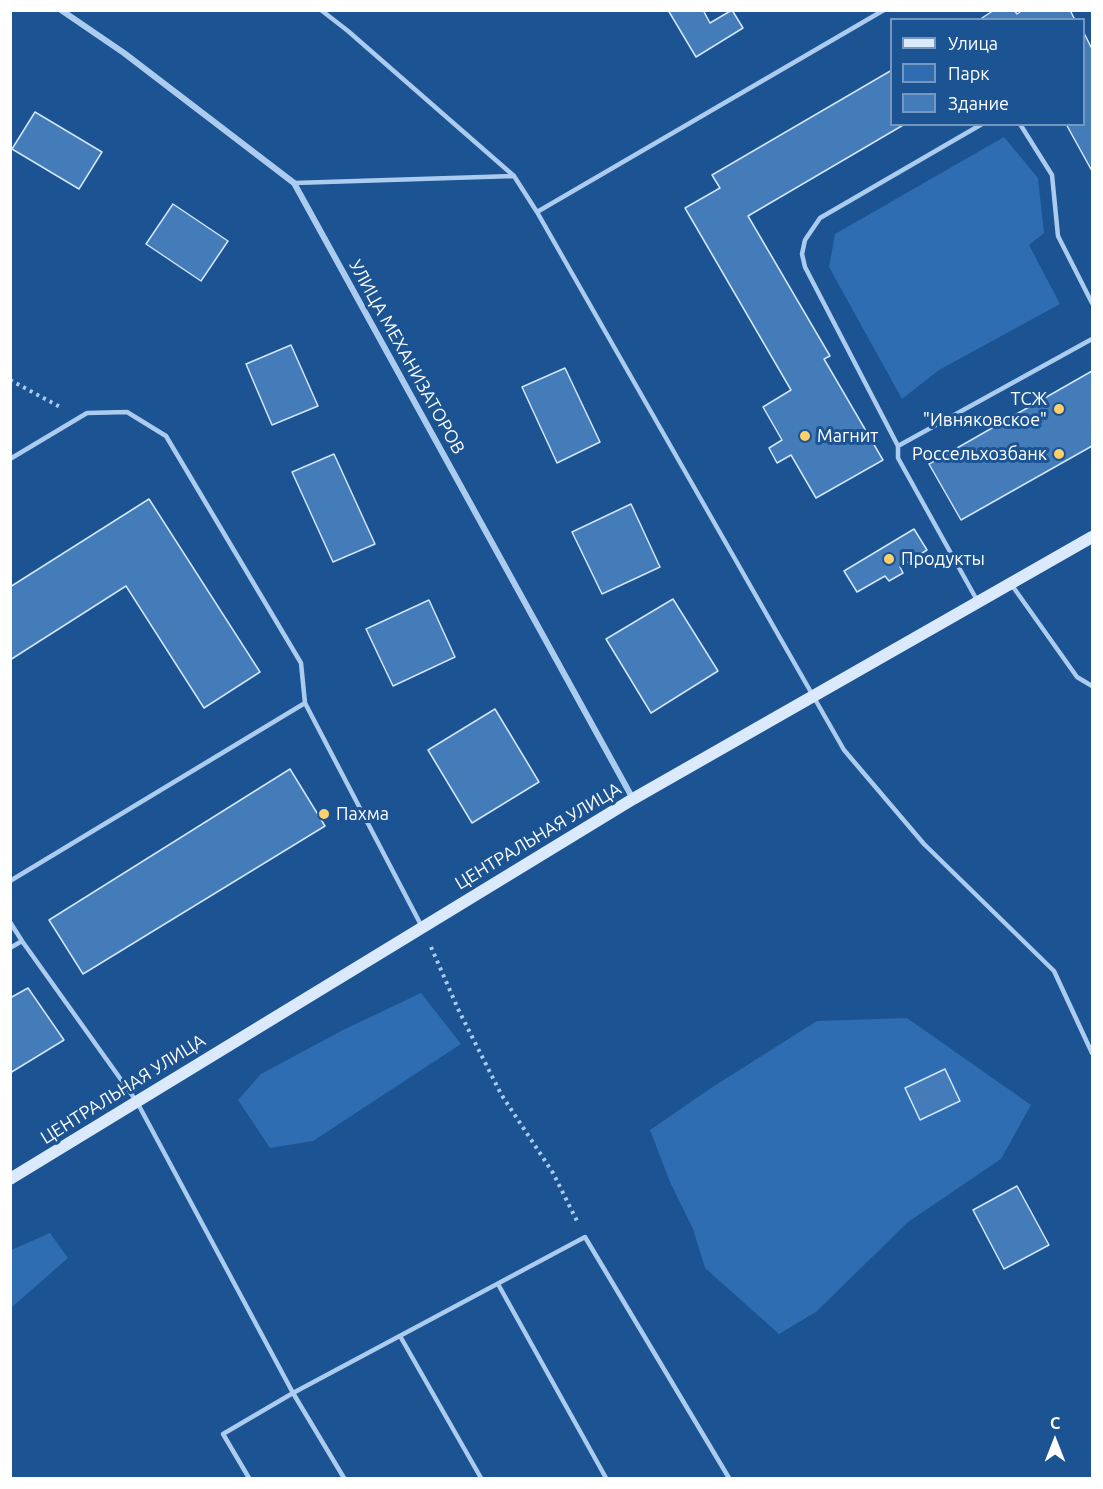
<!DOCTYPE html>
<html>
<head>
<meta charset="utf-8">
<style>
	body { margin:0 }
	#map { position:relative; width:1103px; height:1489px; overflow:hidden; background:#1b5393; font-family:Ubuntu,sans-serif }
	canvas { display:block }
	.frame { position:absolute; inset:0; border:12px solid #fff; pointer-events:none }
	.legend { position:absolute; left:890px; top:18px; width:195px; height:108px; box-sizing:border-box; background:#1b5393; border:2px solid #7698be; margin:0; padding:8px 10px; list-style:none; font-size:18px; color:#fff }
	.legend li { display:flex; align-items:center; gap:12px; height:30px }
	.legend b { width:30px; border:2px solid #7698be }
	.north { position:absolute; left:1025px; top:1411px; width:60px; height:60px; -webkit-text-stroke:4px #1b5393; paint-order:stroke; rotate:0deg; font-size:16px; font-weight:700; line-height:24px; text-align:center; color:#fff }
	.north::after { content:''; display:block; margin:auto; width:21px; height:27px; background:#fff; clip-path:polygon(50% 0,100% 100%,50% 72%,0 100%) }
</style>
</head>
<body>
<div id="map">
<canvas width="1103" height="1489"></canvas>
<div class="frame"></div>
<ul class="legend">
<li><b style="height:8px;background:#dae9fb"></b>Улица</li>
<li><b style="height:16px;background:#2e6db1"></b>Парк</li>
<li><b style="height:16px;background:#447cba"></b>Здание</li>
</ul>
<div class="north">С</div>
</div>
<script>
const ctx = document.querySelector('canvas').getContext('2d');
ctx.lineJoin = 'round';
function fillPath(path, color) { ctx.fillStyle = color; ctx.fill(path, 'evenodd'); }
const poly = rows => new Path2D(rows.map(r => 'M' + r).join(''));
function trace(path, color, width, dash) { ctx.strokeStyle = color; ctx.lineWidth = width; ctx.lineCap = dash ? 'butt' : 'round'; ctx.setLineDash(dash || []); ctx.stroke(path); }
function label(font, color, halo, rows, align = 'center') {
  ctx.font = font + ' Ubuntu,sans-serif'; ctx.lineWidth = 6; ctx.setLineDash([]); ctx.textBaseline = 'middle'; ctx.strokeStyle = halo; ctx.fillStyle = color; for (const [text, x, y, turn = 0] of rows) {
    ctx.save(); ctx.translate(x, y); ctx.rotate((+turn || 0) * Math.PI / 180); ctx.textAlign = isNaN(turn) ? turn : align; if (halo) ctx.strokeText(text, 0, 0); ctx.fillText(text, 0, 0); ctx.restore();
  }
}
const green = poly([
	[1004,137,1038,178,1044,233,1029,245,1060,304,939,370,902,399,829,267,835,234],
	[421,993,461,1044,313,1141,270,1148,238,1100,261,1074,343,1030],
	[907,1018,1031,1105,1001,1159,908,1222,816,1312,779,1334,705,1268,693,1229,670,1182,650,1130,714,1086,817,1021],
	[50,1233,68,1258,11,1308,11,1250]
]);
const building = poly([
	[668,10,703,10,710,23,732,10,743,28,696,57,668,10],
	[994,10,1014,10,1017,14,1023,10,1070,10,1075,20,979,20,994,10],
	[1084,33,1092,49,1092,171,1066,124,1084,124,1084,33],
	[892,70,892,124,905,124,748,216,830,356,824,359,883,460,816,498,791,455,777,463,769,448,782,440,763,407,791,390,685,208,720,188,712,175,892,70],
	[35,112,102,152,79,189,12,149,35,112],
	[173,204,228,241,201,281,146,244,173,204],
	[291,345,318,406,272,425,246,364,291,345],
	[565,368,600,442,557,463,522,387,565,368],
	[1092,371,1092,446,961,520,929,464,1092,371],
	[334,454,375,544,333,562,292,472,334,454],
	[149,499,260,672,204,708,126,586,10,660,10,587,149,499],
	[631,504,660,567,602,594,572,532,631,504],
	[914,529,927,550,900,567,903,573,889,581,885,576,857,592,844,571,914,529],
	[673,599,718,671,651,713,606,639,673,599],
	[429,600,455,657,393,686,366,629,429,600],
	[495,709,539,782,472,823,428,750,495,709],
	[290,769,325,826,83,974,49,920,290,769],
	[28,988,64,1040,10,1073,10,998,28,988],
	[945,1069,960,1101,920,1120,905,1088,945,1069],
	[1017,1186,1049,1245,1004,1269,973,1210,1017,1186]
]);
const path = poly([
	[10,380,62,408],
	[431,947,459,1011,501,1094,553,1173,578,1223]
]);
const lane = poly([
	[321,10,348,31,514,176,537,212,844,750,924,844,1054,971,1092,1053],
	[1020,124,1052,175,1058,236,1092,303],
	[294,183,514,176],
	[537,212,884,10],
	[898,446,1092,339],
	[10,459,87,413,127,412,166,436,301,663,305,703],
	[1011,584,1077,677,1092,686],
	[978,602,898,458,898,446,805,267,802,254,805,240,820,218,982,124],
	[10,881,305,703,421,925],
	[10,922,22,941,10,948],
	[22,941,137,1102,293,1393,344,1478],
	[498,1284,606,1478],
	[400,1336,481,1478],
	[249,1478,223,1434,293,1393,585,1237,729,1478]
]);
const street = poly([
	[61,10,124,53,294,183,633,799]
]);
const secondary = poly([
	[10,1179,633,799,1092,537]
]);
const markers = [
	[1059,409,6,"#ffd06a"],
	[805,436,6,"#ffd06a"],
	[1059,454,6,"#ffd06a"],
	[889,559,6,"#ffd06a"],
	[324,814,6,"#ffd06a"]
];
const streetNames = [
	["УЛИЦА МЕХАНИЗАТОРОВ",407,357,61],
	["ЦЕНТРАЛЬНАЯ УЛИЦА",538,836,-31],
	["ЦЕНТРАЛЬНАЯ УЛИЦА",123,1089,-32]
];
const poiNames = [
	["ТСЖ",1047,399,"right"],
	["\"Ивняковское\"",1047,420,"right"],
	["Магнит",817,436],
	["Россельхозбанк",1047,454,"right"],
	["Продукты",901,559],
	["Пахма",336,814]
];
fillPath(green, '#2e6db1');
fillPath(building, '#447cba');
trace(building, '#d3e6fb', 1.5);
trace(path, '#acccef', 4, [3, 4.5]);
trace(lane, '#acccef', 4.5);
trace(street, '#acccef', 6);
trace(secondary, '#dae9fb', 12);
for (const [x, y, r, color] of markers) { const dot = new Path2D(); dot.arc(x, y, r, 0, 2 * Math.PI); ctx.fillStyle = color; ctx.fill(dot); trace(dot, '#1b5393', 2); }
label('18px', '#fff', '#1b5393', streetNames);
label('18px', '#fff', '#1b5393', poiNames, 'left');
</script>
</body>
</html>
